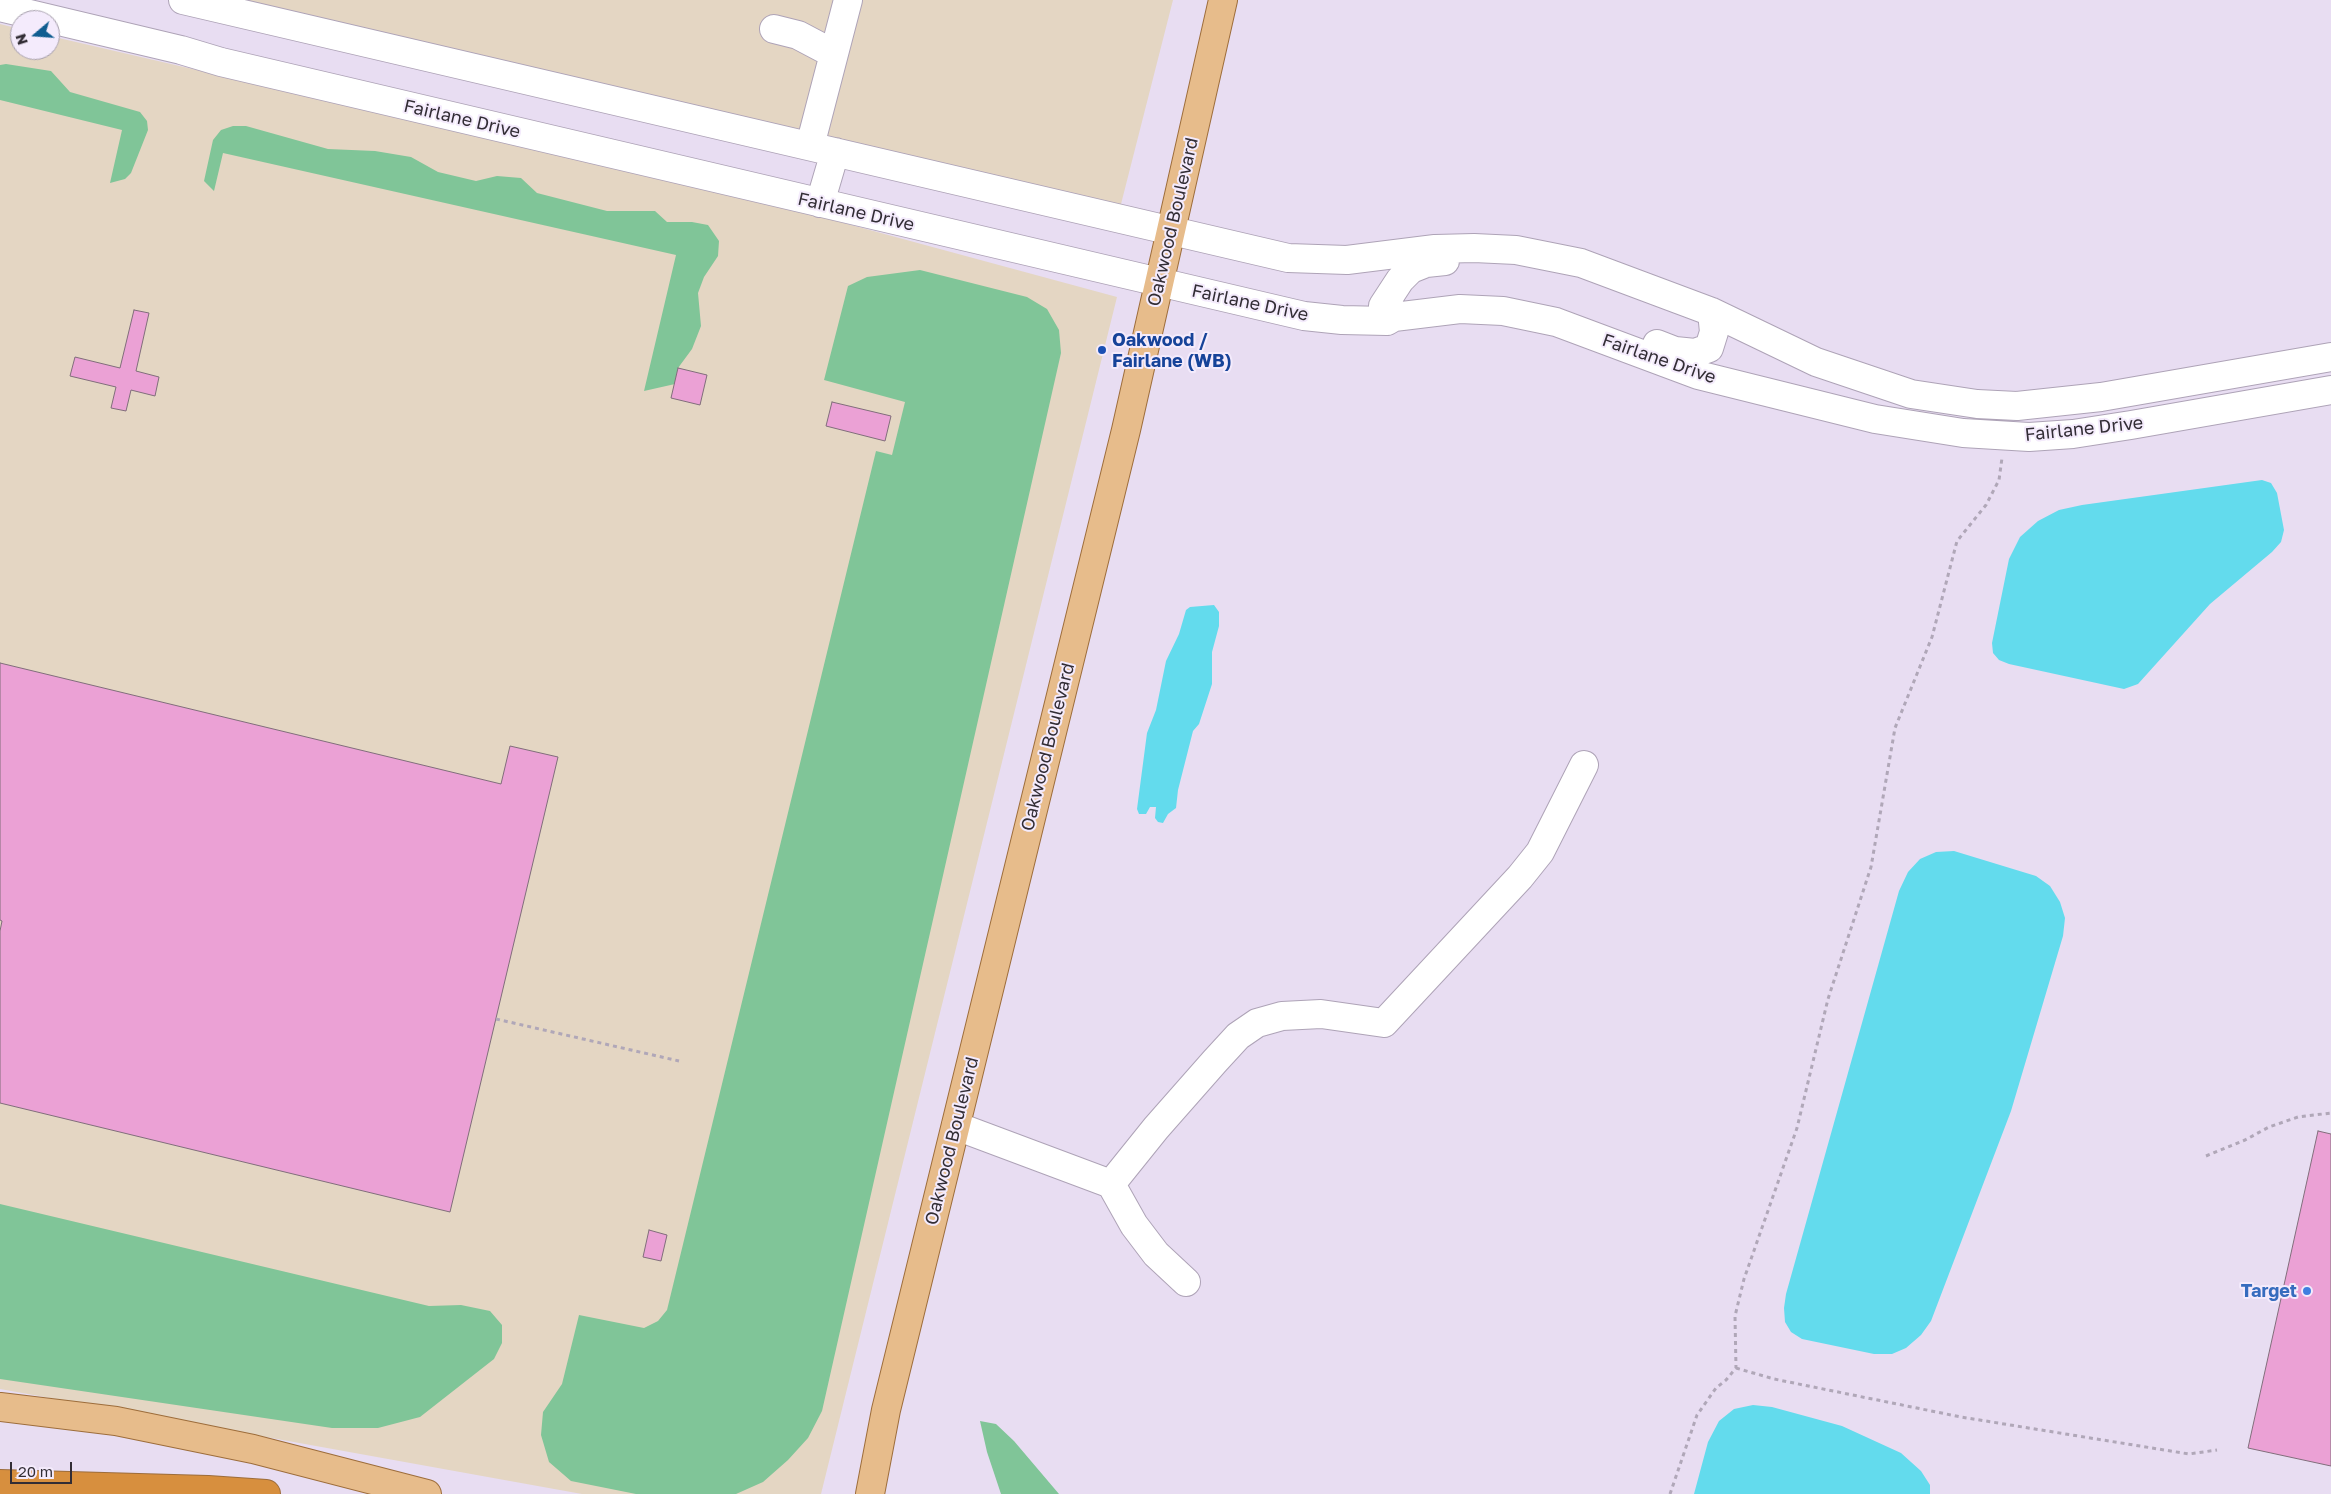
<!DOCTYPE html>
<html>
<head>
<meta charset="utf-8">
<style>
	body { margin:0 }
	#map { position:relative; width:2331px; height:1494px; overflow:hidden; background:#e8ddf2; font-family:"Golos Text",sans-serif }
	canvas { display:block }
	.north { position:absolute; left:10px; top:10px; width:50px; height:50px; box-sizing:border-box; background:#f4ebfc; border:1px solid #a69fac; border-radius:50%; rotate:252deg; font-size:14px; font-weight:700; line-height:20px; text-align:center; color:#322d35 }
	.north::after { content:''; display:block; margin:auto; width:18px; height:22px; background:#0f5d90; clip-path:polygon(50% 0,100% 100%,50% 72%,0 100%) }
	.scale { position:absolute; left:10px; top:1462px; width:62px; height:22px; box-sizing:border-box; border:2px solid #322d35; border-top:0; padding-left:6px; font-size:15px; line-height:18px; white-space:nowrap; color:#322d35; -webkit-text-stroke:4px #f4ebfc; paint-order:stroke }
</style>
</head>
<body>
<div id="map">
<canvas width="2331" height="1494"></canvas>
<div class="north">N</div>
<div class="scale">20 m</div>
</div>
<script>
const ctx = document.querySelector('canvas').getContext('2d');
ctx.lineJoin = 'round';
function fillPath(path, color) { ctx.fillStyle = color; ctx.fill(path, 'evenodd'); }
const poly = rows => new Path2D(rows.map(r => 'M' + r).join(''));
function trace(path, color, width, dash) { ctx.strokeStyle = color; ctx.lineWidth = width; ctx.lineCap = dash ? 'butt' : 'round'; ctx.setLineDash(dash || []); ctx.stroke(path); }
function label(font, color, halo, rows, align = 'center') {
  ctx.font = font + ' "Golos Text",sans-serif'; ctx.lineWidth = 4; ctx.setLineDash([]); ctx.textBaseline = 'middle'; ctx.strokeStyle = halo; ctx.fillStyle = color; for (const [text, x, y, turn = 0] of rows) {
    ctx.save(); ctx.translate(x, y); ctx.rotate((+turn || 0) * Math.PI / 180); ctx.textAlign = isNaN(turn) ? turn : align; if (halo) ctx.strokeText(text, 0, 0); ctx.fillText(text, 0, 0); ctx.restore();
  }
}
const industrial = poly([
	[241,0,1173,0,1120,208],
	[0,24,20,29,20,50,50,50,50,36,759,200,1117,297,821,1494,582,1494,0,1389]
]);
const green = poly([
	[6,64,51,71,70,92,140,112,147,121,148,130,131,173,125,179,110,183,122,130,0,100,0,65],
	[233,126,246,126,328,149,375,151,411,157,438,172,476,181,497,176,521,178,537,193,607,211,655,211,667,222,692,222,708,225,719,241,718,256,704,277,698,293,701,326,692,349,678,368,675,384,644,391,676,255,223,153,214,191,204,181,213,140,221,130],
	[920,270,1027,297,1047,309,1059,330,1061,353,822,1411,808,1438,788,1460,763,1482,736,1494,636,1494,571,1481,549,1462,541,1435,543,1412,562,1384,579,1315,644,1328,658,1321,667,1310,876,451,892,455,905,402,824,380,848,286,867,277],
	[0,1204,429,1306,461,1305,490,1311,502,1325,502,1343,494,1359,420,1417,378,1428,332,1428,0,1379],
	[980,1421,996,1424,1014,1441,1059,1494,1001,1494,987,1452]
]);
const water = poly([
	[2262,480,2271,483,2277,493,2284,530,2281,542,2272,552,2210,604,2138,684,2124,689,2009,664,1999,660,1993,653,1992,643,2009,559,2020,537,2038,521,2059,510,2082,505],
	[1214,605,1219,612,1219,626,1212,652,1212,684,1199,724,1193,731,1178,790,1176,808,1168,814,1163,823,1158,822,1155,818,1156,807,1150,807,1146,814,1139,814,1137,809,1147,733,1156,710,1166,661,1179,634,1186,610,1190,607],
	[1954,851,2036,876,2050,886,2060,902,2065,918,2063,936,2011,1111,1931,1321,1921,1335,1906,1348,1892,1354,1874,1354,1802,1339,1791,1332,1785,1322,1784,1308,1786,1294,1899,891,1908,872,1920,859,1936,852],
	[1753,1405,1772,1407,1842,1426,1901,1453,1921,1471,1930,1485,1930,1494,1694,1494,1708,1442,1719,1421,1734,1409]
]);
const building = poly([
	[134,310,149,313,136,371,159,377,155,396,131,390,126,411,111,408,116,387,70,376,75,357,120,368,134,310],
	[678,368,707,375,700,405,671,398,678,368],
	[832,402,891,416,885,441,826,426,832,402],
	[0,663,501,784,510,746,558,757,450,1212,0,1103,0,931,2,921,0,920,0,663],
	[2318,1131,2331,1134,2331,1466,2248,1448,2318,1131],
	[649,1230,667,1235,661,1261,643,1257,649,1230]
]);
const path = poly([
	[496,1019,679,1061],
	[2206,1156,2245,1140,2269,1127,2298,1117,2331,1113],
	[1736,1368,1774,1379,1961,1417,2189,1454,2217,1450],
	[1670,1494,1697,1415,1716,1388,1726,1380,1736,1368,1735,1316,1744,1279,1797,1128,1828,999,1871,867,1895,728,1932,637,1957,541,1986,505,1999,480,2002,458]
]);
const minor = poly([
	[183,0,1288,258,1347,260,1435,249,1474,248,1516,250,1581,263,1712,312,1816,362,1911,394,1977,404,2017,406,2101,397,2331,357],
	[0,7,181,50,221,62,1304,316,1342,320,1387,321,1394,317,1460,309,1503,311,1556,322,1698,375,1875,419,1963,433,2029,437,2073,434,2131,425,2331,390],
	[774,29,798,35,834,54],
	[810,146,848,0],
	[820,203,835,152],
	[1387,321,1383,306,1400,280,1411,269,1426,263,1445,261],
	[1657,344,1675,351,1695,353,1709,348,1714,332,1712,312],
	[956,1126,1111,1184,1156,1128,1215,1061,1238,1036,1257,1023,1282,1016,1321,1014,1384,1023,1520,877,1540,852,1584,765],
	[1111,1184,1134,1225,1156,1254,1186,1282]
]);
const major = poly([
	[0,1407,116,1421,253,1449,427,1494],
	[870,1494,886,1410,1126,430,1223,0]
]);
const highway = poly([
	[0,1484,208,1490,266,1494]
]);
const markers = [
	[1102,350,5,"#1a4fb4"],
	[2307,1291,5,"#3f7fe0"]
];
const streetNames = [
	["Fairlane Drive",462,119,13],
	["Fairlane Drive",856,212,13],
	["Oakwood Boulevard",1173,222,-77],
	["Fairlane Drive",1250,303,12],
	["Fairlane Drive",1659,359,19],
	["Fairlane Drive",2084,429,-6],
	["Oakwood Boulevard",1048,747,-76],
	["Oakwood Boulevard",952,1141,-76]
];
const transitNames = [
	["Oakwood /",1112,340],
	["Fairlane (WB)",1112,361]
];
const shopNames = [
	["Target",2297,1291]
];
fillPath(industrial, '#e4d6c3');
fillPath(green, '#80c598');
fillPath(water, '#63dbed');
fillPath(building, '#eba1d5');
trace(building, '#816e7b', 1);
trace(minor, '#aea3b7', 30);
trace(major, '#9d6d3b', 30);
trace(highway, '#9d6d3b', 30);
trace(path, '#b0a7b8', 3, [4, 4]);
trace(minor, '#fff', 28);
trace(major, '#e7bc8b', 28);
trace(highway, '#d78f3e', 28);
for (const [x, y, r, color] of markers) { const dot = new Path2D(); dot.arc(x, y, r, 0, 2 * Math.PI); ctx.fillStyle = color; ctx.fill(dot); trace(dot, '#f4ebfc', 2); }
label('18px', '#322d35', '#f4ebfc', streetNames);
label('bold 18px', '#164399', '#f4ebfc', transitNames, 'left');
label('bold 18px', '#366cbe', '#f4ebfc', shopNames, 'right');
</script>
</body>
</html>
